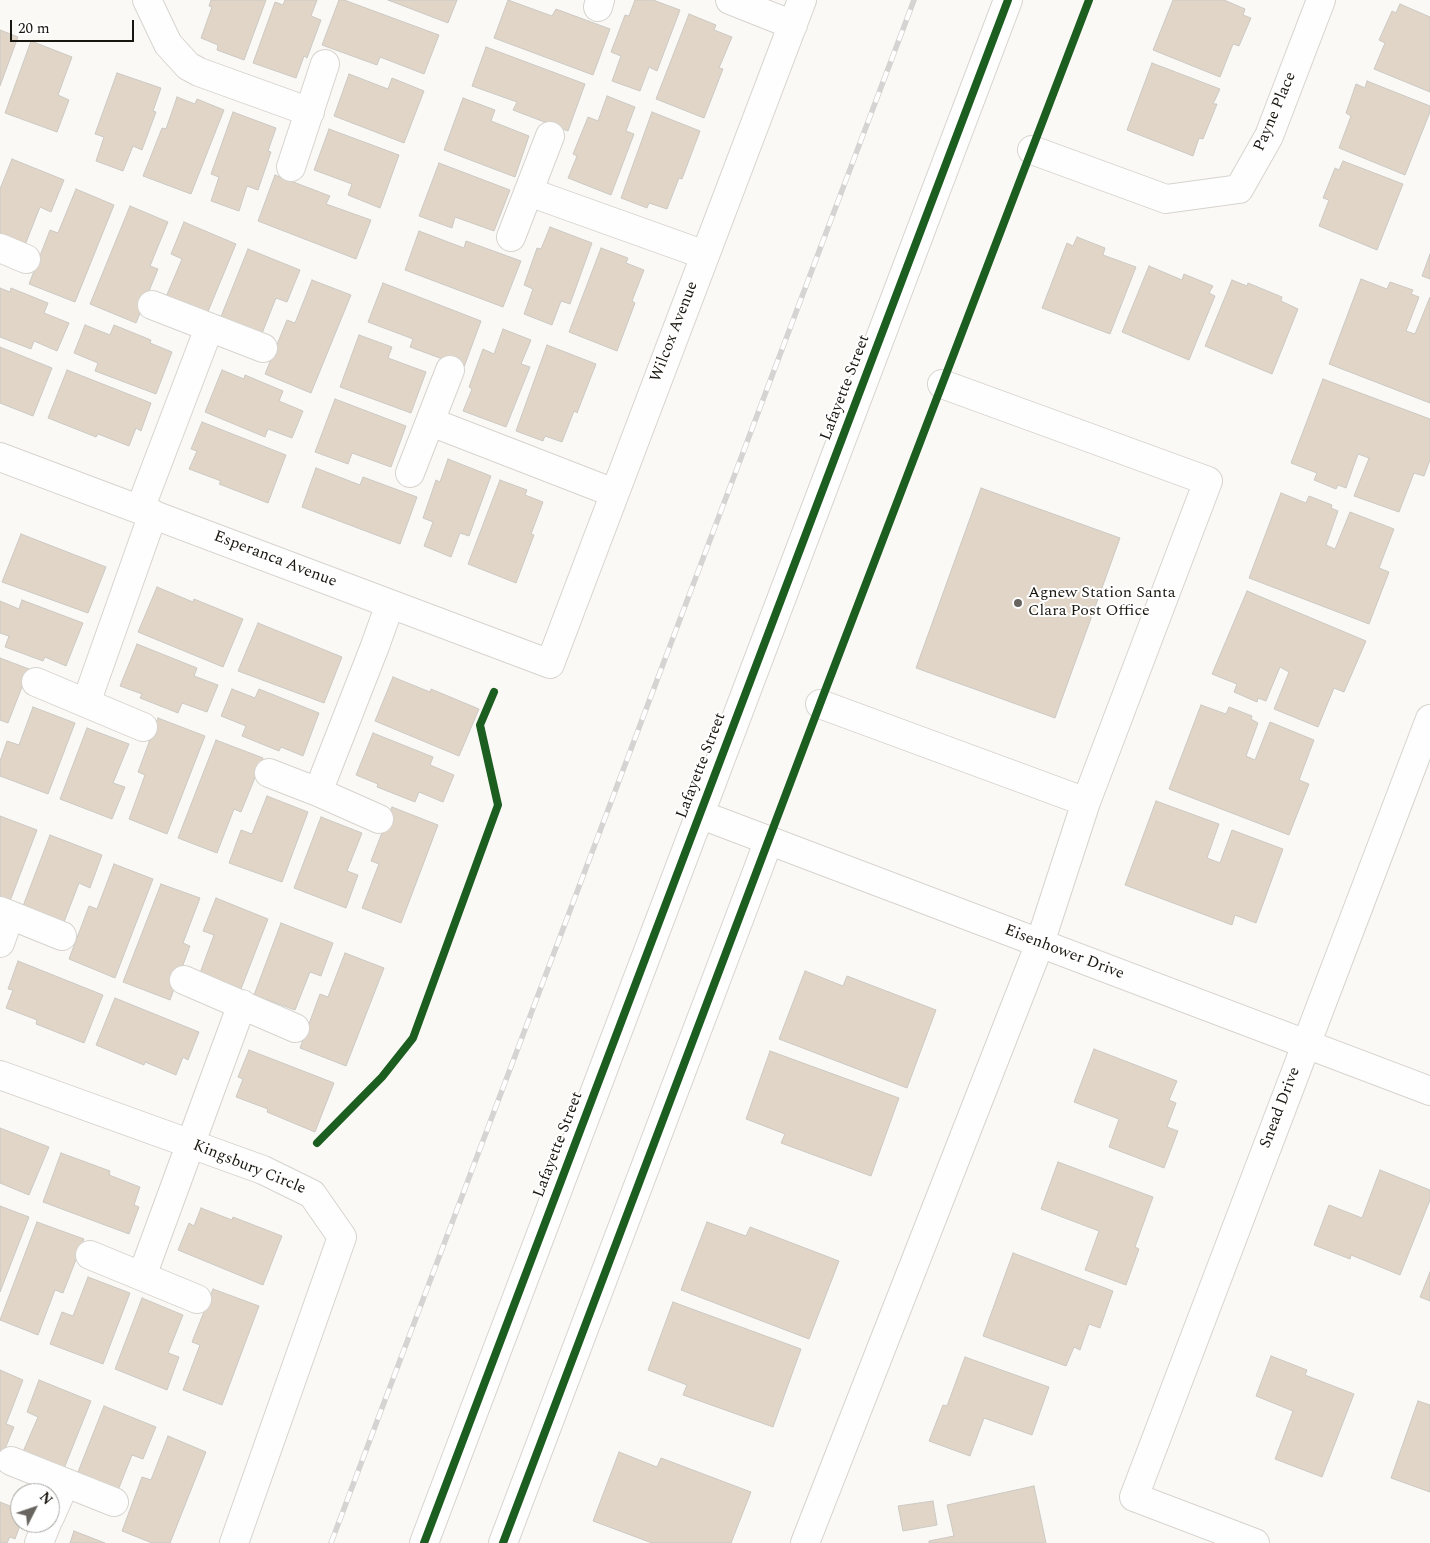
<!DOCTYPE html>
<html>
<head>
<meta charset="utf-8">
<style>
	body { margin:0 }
	#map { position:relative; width:1430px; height:1543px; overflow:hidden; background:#fbf9f5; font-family:Spectral,serif }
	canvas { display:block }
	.north { position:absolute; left:10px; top:1483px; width:50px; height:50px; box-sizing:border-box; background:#fff; border:1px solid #a3a29f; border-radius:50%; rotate:49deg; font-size:14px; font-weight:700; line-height:20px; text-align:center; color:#19160f }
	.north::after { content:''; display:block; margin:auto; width:18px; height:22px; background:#686560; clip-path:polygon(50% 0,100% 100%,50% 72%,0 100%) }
	.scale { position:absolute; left:10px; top:20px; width:124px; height:22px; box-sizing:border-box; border:2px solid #19160f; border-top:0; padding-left:6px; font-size:15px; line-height:18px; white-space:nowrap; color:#19160f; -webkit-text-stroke:4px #fff; paint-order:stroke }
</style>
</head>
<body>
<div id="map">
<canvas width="1430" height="1543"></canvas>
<div class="north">N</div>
<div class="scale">20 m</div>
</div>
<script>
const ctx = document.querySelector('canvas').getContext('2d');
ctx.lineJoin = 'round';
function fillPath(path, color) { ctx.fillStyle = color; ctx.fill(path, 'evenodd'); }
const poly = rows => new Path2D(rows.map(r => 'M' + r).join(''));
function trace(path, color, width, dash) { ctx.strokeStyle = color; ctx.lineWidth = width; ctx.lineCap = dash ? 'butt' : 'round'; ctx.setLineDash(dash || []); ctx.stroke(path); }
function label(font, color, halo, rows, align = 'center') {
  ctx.font = font + ' Spectral,serif'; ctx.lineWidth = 4; ctx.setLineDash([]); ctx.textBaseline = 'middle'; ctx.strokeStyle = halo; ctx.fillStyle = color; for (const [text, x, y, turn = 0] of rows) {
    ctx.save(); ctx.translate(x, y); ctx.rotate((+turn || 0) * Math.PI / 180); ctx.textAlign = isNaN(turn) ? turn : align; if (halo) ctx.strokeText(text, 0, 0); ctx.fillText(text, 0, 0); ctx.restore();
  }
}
const building = poly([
	[211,0,266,0,244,60,217,50,218,45,201,38,212,7,209,6,211,0],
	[285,0,317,0,311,16,321,20,307,58,304,56,296,78,253,63,275,2,283,5,285,0],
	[339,0,344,0,439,35,424,74,380,57,377,65,322,45,339,0],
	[388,0,457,0,448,23,388,0],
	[508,0,552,16,556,9,610,29,593,75,494,38,508,0],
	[635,0,653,0,680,10,657,71,649,67,640,91,612,81,621,56,611,52,625,15,629,16,635,0],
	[1173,0,1224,0,1245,9,1243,15,1251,18,1239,46,1233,44,1220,77,1153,50,1173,0],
	[1400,4,1430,17,1430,92,1374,69,1385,43,1379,40,1392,11,1396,13,1400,4],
	[689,14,716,25,714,30,732,37,719,68,723,69,704,118,656,99,689,14],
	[0,30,18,37,0,86,0,30],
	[31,41,72,57,58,95,69,100,57,132,5,113,31,41],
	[486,47,585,84,568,131,513,110,517,102,472,86,486,47],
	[1152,63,1220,89,1213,104,1217,104,1203,139,1199,138,1193,156,1127,130,1152,63],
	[117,73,161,88,153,111,156,112,142,150,133,146,123,171,96,161,104,137,95,134,117,73],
	[349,74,388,89,392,78,424,91,404,143,334,116,349,74],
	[1367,81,1430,106,1430,112,1405,175,1339,148,1351,116,1346,113,1356,84,1365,88,1367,81],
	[607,96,635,107,626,131,634,134,611,195,568,178,577,156,573,154,588,117,598,121,607,96],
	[177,97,195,104,197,99,224,110,191,194,143,176,162,128,166,129,177,97],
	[463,98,495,110,491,121,529,136,515,177,444,150,463,98],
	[233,112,276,128,268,151,271,152,258,190,247,186,239,211,211,201,219,177,211,174,233,112],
	[652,112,700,131,682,179,679,178,667,209,649,203,647,208,621,198,652,112],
	[329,129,399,155,380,208,348,195,352,184,314,170,329,129],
	[12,159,64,180,51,212,40,207,25,245,0,235,0,189,12,159],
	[1343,161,1403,184,1377,250,1319,226,1329,200,1323,198,1335,168,1339,170,1343,161],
	[439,163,510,190,494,231,455,217,452,228,419,216,439,163],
	[275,175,330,196,326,204,371,220,356,259,258,221,275,175],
	[76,189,114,205,75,302,29,284,50,230,58,233,76,189],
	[130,206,168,222,150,266,158,269,136,323,90,304,130,206],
	[184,222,236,244,207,314,166,297,182,259,171,254,184,222],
	[550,227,592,243,570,304,561,301,552,325,524,314,533,289,524,285,537,248,541,249,550,227],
	[419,231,464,248,466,241,521,261,503,307,405,270,419,231],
	[1077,237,1105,248,1103,255,1136,267,1110,334,1042,308,1067,243,1073,246,1077,237],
	[601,248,628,258,626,263,644,270,632,301,635,303,617,351,569,332,601,248],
	[248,249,300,270,287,302,276,298,261,336,220,319,248,249],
	[1430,254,1430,279,1422,276,1430,254],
	[1149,266,1182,280,1184,274,1213,286,1209,293,1215,296,1189,360,1122,332,1149,266],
	[1361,279,1387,289,1390,282,1413,290,1411,294,1419,297,1406,331,1415,334,1430,297,1430,403,1329,364,1361,279],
	[312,280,351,295,311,393,265,374,287,320,295,323,312,280],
	[1232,280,1247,286,1248,283,1282,297,1281,301,1298,309,1272,374,1205,346,1232,280],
	[383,283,481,321,464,367,410,347,413,339,368,322,383,283],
	[0,288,10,292,11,288,48,303,44,313,69,323,57,351,34,341,31,349,0,337,0,288],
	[85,325,110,335,114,325,151,340,150,343,172,352,156,394,95,371,98,363,74,353,85,325],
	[503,329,531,340,521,364,530,367,506,427,463,411,472,389,469,387,483,349,494,354,503,329],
	[359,335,392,347,388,358,426,372,411,413,340,387,359,335],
	[547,345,596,364,577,413,574,411,562,442,545,436,543,441,516,431,547,345],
	[0,347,52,368,33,416,0,403,0,347],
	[67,370,151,403,141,431,136,428,129,446,98,434,96,437,48,418,67,370],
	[222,370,244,379,245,375,283,391,279,401,303,411,292,438,268,429,265,437,205,412,222,370],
	[1323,379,1430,419,1430,460,1424,476,1414,473,1399,512,1354,496,1369,458,1358,454,1346,488,1338,485,1336,489,1314,480,1317,473,1291,463,1323,379],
	[335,399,406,426,391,467,352,453,348,464,315,452,335,399],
	[202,422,286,455,268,503,219,484,221,481,189,469,197,451,191,449,202,422],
	[448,459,491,476,469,536,460,533,451,557,424,546,433,522,423,518,436,480,440,482,448,459],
	[316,468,360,485,363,477,417,497,400,544,302,507,316,468],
	[500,480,527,490,525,495,543,502,531,534,534,535,516,583,468,564,500,480],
	[981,488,1120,538,1055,718,916,668,981,488],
	[1281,493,1306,503,1309,496,1332,505,1331,508,1338,511,1326,545,1335,549,1350,512,1394,529,1379,568,1389,572,1369,624,1249,578,1281,493],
	[21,534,106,567,88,613,2,582,21,534],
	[157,587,193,602,194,599,243,619,223,667,138,632,157,587],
	[1247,591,1366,641,1344,692,1334,688,1318,727,1274,709,1289,672,1280,667,1266,701,1258,698,1257,702,1234,692,1237,684,1212,674,1247,591],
	[22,600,83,623,66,666,45,657,43,661,5,647,9,636,0,633,0,601,19,609,22,600],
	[258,623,342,657,324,703,238,671,258,623],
	[137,644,197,668,194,676,218,685,207,712,182,703,178,713,140,698,142,694,120,686,137,644],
	[0,658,29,669,8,723,0,720,0,658],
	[393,677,430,692,431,689,479,709,459,756,375,721,393,677],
	[232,689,255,698,259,689,319,713,303,756,281,747,279,751,242,736,246,726,221,716,232,689],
	[1201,705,1226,714,1229,707,1252,716,1251,719,1258,723,1246,756,1255,760,1270,722,1314,740,1299,780,1309,784,1289,835,1169,789,1201,705],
	[33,707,75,723,48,794,0,776,0,761,7,741,19,745,33,707],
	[158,718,205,736,167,834,129,819,145,775,138,772,158,718],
	[87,728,129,744,113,783,125,787,112,819,60,799,87,728],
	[373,733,433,757,430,765,454,775,443,802,419,792,415,802,377,787,378,784,356,775,373,733],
	[216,740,263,758,241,812,234,809,217,853,178,838,216,740],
	[267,796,308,812,282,882,229,863,241,830,252,834,267,796],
	[1156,801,1219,824,1207,858,1220,863,1232,830,1283,849,1256,923,1235,915,1232,925,1125,885,1156,801],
	[392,807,438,825,401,923,362,908,379,864,371,861,392,807],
	[0,816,37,830,10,901,0,897,0,816],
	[321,817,362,833,347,871,358,875,346,908,294,888,321,817],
	[50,835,102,855,90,888,79,883,64,922,23,906,50,835],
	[114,864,153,879,115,978,69,959,89,906,97,909,114,864],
	[161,884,200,898,183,943,190,946,170,1000,123,982,161,884],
	[216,898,268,919,241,989,200,973,214,935,203,931,216,898],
	[281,923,333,943,321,976,310,972,295,1010,254,995,281,923],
	[345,953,384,968,346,1066,300,1048,320,994,328,997,345,953],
	[18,961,103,995,84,1043,36,1024,37,1020,6,1008,13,990,8,989,18,961],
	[805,971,843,986,847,976,936,1010,907,1088,779,1039,805,971],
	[115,998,199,1032,188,1060,183,1057,176,1075,145,1062,144,1065,96,1045,115,998],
	[1094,1049,1177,1081,1169,1100,1176,1103,1167,1127,1178,1131,1164,1168,1109,1147,1119,1119,1074,1102,1094,1049],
	[249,1050,334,1083,315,1132,267,1112,268,1109,236,1097,243,1079,238,1077,249,1050],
	[770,1051,899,1098,871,1176,781,1143,785,1134,746,1119,770,1051],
	[0,1128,49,1147,29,1195,0,1183,0,1128],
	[61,1153,110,1171,109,1175,140,1187,134,1205,139,1207,129,1234,43,1202,61,1153],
	[1058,1162,1153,1197,1135,1247,1139,1249,1126,1285,1085,1270,1099,1231,1041,1209,1058,1162],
	[1380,1170,1430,1190,1430,1200,1400,1275,1351,1255,1350,1259,1314,1245,1329,1205,1362,1218,1380,1170],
	[0,1206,29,1217,0,1292,0,1206],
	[201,1208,232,1220,233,1217,282,1236,263,1285,178,1250,189,1223,194,1226,201,1208],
	[37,1222,84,1239,63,1293,55,1290,38,1335,0,1320,37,1222],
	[707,1222,746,1236,750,1227,839,1261,809,1339,681,1290,707,1222],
	[1013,1253,1113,1291,1100,1328,1089,1324,1080,1350,1074,1347,1066,1366,983,1336,1013,1253],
	[1430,1272,1430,1301,1420,1297,1430,1272],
	[88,1277,130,1293,103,1364,50,1344,62,1312,73,1316,88,1277],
	[213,1289,259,1306,222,1405,183,1390,200,1345,192,1342,213,1289],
	[142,1298,183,1315,168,1353,179,1357,167,1390,115,1369,142,1298],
	[673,1302,801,1349,773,1427,683,1395,687,1385,648,1370,673,1302],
	[1271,1356,1307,1370,1305,1375,1354,1394,1322,1477,1275,1459,1293,1411,1256,1396,1271,1356],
	[965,1357,1049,1387,1032,1435,984,1418,970,1456,929,1441,943,1405,947,1406,965,1357],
	[0,1370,23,1380,6,1424,14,1427,0,1461,0,1370],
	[39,1380,91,1401,63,1471,22,1454,38,1417,27,1412,39,1380],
	[1418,1401,1430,1405,1430,1492,1391,1478,1418,1401],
	[104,1406,156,1427,143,1459,132,1455,117,1493,76,1477,104,1406],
	[168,1436,206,1452,170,1543,152,1543,122,1531,142,1477,151,1480,168,1436],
	[619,1452,657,1467,661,1458,751,1492,731,1543,652,1543,593,1521,619,1452],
	[1034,1486,1046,1543,929,1543,929,1541,954,1536,947,1505,1034,1486],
	[933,1501,937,1525,903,1531,898,1506,933,1501],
	[0,1502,20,1510,20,1523,21,1523,15,1539,10,1537,7,1543,0,1543,0,1502],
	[74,1531,105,1543,70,1543,74,1531]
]);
const minor = poly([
	[147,0,168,44,188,66,199,72,310,112],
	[730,0,793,25],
	[598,7,600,0],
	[1032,150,1166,199,1239,189,1269,136,1321,0],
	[291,167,325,64],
	[529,192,705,255],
	[511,237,550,136],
	[0,248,26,259],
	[152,305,263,348],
	[431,422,614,493],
	[0,457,550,664,802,0],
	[410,473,450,370],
	[140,509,209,328],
	[36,682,143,727],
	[86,703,153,514],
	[820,704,1086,802],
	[269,773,318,792,379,819],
	[318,792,375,646,390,604],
	[699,814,1430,1091],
	[0,911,62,936],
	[0,943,10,915],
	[184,980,295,1028],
	[0,1075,263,1170,312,1194,342,1237,234,1543],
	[90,1255,197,1299],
	[142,1276,242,1004],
	[11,1461,114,1502],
	[50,1517,65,1483],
	[39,1543,47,1523],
	[805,1543,1040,943,1086,802,1208,481,942,384],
	[1255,1543,1134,1497,1430,719]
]);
const major = poly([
	[424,1543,1008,0],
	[503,1543,769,840]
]);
const rail = poly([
	[331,1543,914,0]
]);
const cycleway = poly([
	[317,1143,382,1077,413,1038,498,805,480,725,494,692],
	[424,1543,1008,0],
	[503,1543,820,704,1089,0]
]);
const markers = [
	[1018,603,5,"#686560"]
];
const streetNames = [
	["Payne Place",1276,112,-67],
	["Wilcox Avenue",675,332,-69],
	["Lafayette Street",846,388,-69],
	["Esperanca Avenue",275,560,21],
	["Lafayette Street",702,766,-69],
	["Eisenhower Drive",1064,953,21],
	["Snead Drive",1281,1108,-69],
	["Lafayette Street",559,1145,-69],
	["Kingsbury Circle",249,1168,22]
];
const poiNames = [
	["Agnew Station Santa",1028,594],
	["Clara Post Office",1028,612]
];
fillPath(building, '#e0d5c7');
trace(building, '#ccc9c4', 1);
trace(minor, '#d7d4ce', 30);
trace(major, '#d7d4ce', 30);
trace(minor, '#fefefe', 28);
trace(major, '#fefefe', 28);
trace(rail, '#d5d4d2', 5.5);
trace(rail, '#fff', 4, [11]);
trace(cycleway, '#1b5e20', 8);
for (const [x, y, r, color] of markers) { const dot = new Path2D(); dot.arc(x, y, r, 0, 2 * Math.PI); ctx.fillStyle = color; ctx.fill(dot); trace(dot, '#fff', 2); }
label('16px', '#19160f', '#fff', streetNames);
label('16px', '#19160f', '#fff', poiNames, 'left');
</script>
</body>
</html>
